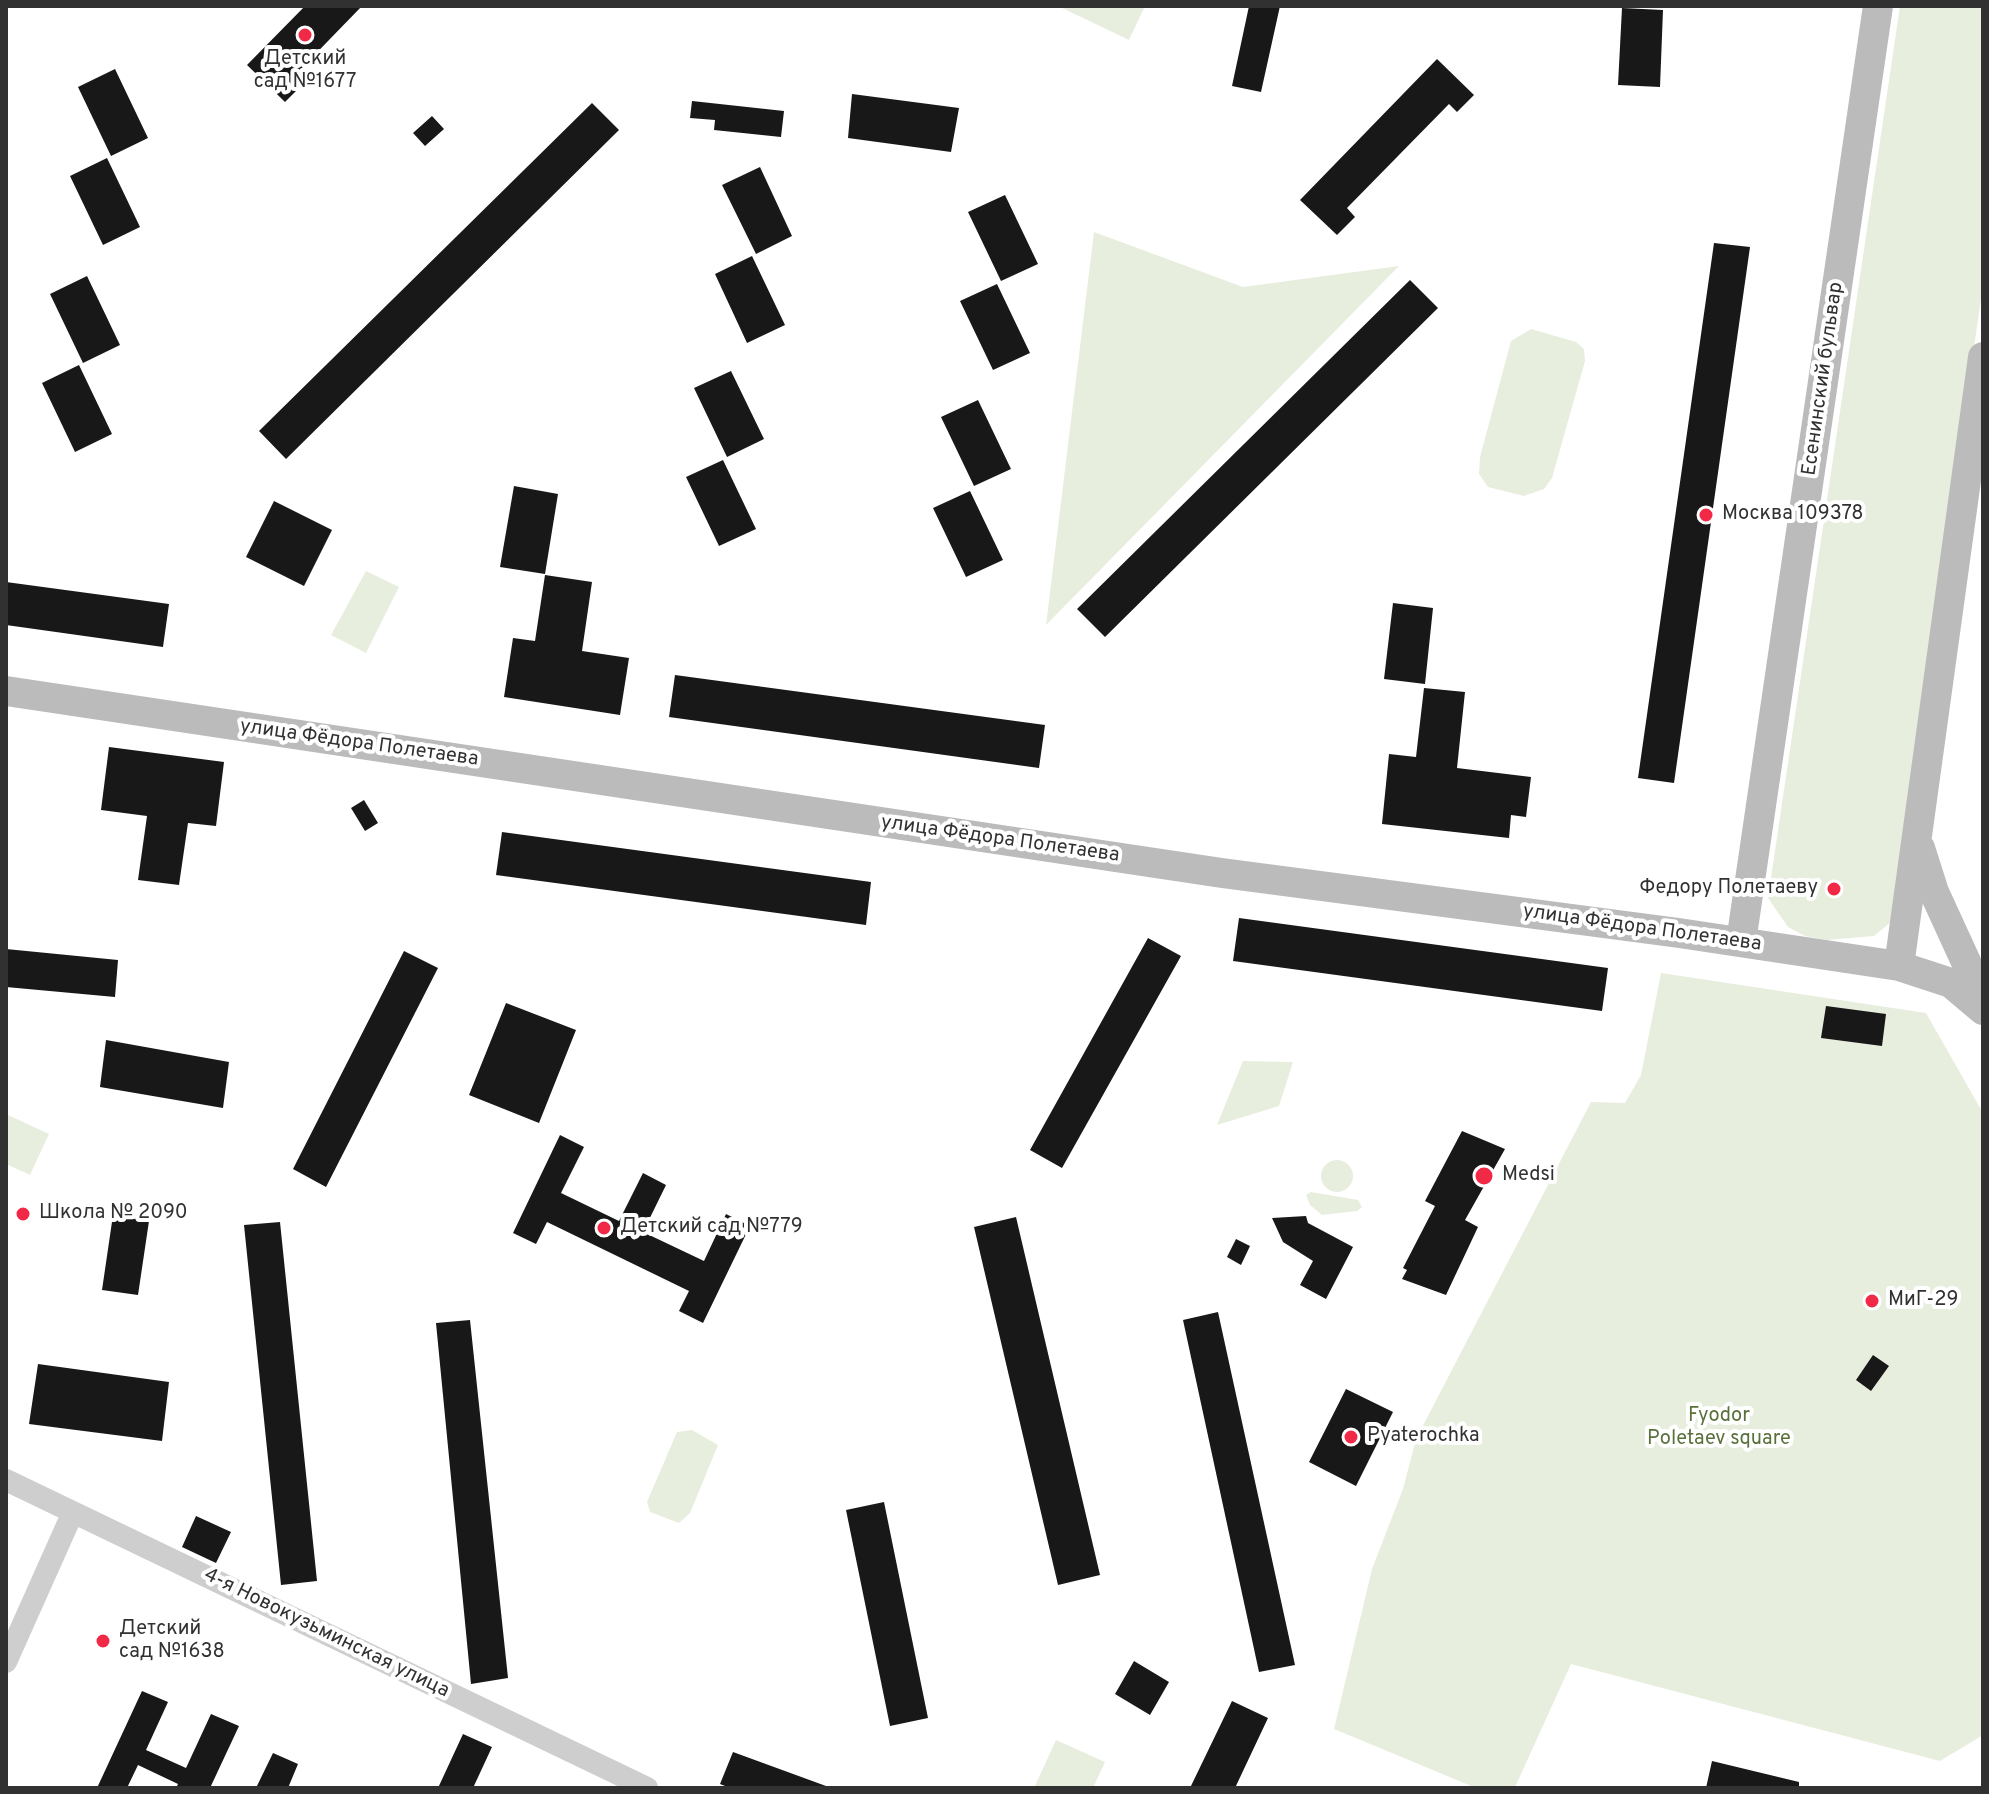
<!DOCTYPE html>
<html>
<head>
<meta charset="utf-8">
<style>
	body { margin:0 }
	#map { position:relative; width:1989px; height:1794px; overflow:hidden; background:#fff; font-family:Overpass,sans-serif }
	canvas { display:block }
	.frame { position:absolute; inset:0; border:8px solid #313131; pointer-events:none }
</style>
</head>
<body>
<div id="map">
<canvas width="1989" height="1794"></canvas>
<div class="frame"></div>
</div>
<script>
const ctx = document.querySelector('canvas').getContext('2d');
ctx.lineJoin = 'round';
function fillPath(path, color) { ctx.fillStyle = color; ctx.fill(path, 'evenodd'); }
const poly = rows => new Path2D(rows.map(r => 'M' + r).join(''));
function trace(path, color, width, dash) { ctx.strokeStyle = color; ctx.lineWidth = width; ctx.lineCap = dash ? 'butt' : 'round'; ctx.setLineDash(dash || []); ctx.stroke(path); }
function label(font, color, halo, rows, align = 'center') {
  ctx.font = font + ' Overpass,sans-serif'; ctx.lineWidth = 8; ctx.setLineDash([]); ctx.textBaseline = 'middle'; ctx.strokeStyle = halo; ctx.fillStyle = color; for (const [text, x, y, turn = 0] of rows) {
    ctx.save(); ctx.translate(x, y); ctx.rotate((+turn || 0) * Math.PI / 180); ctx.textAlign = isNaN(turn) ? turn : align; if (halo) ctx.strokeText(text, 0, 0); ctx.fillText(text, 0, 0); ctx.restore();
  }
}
const green = poly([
	[1058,6,1145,6,1129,40],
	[1900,6,1983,6,1983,285,1891,922,1874,936,1827,940,1805,936,1788,927,1768,898],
	[1094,232,1243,287,1399,266,1046,625],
	[1531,329,1576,342,1584,349,1585,361,1552,478,1544,489,1524,496,1488,487,1479,474,1480,457,1511,341],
	[366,571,399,587,366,653,331,635],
	[1661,973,1926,1013,1983,1113,1983,1735,1940,1761,1571,1664,1516,1785,1511,1788,1476,1788,1334,1729,1372,1569,1403,1489,1416,1439,1591,1102,1625,1103,1641,1075],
	[1243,1061,1293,1062,1279,1106,1217,1125],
	[6,1114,49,1134,30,1175,6,1164],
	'1321 1176a16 16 0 1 1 32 0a16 16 0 1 1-32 0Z',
	[1311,1192,1358,1200,1362,1207,1357,1211,1322,1215,1310,1205,1306,1195],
	[692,1430,718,1445,690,1513,679,1523,650,1512,647,1502,677,1432],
	[1056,1740,1105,1762,1093,1788,1034,1788]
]);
const building = poly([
	[305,6,362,6,296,74,304,83,285,102,247,65],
	[1249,6,1280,6,1261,92,1232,86],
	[1622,8,1663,10,1660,87,1618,85],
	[1437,59,1474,95,1457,112,1449,104,1347,208,1355,217,1337,235,1300,200],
	[115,69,148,138,111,156,78,87],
	[852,94,959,108,951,152,848,138],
	[692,101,784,111,781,137,714,130,715,120,690,118],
	[592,103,619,130,286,459,259,431],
	[432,116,444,129,425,146,413,133],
	[107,158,140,227,103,245,70,176],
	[760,167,792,236,756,254,722,185],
	[1005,195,1038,264,1001,281,968,212],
	[1714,243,1750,247,1674,783,1638,778],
	[752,256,785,325,747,343,715,274],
	[87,276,120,345,83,363,50,294],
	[1410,280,1438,308,1105,637,1077,609],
	[997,284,1030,353,993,370,960,301],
	[79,365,112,434,75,452,42,383],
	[731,371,764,439,727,457,694,388],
	[978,400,1011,469,974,486,941,417],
	[723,460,756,529,719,546,686,477],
	[514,486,558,494,545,574,500,567],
	[970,491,1003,560,966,577,933,508],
	[274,501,332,530,304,586,246,557],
	[545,575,592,582,582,651,629,658,620,715,504,697,513,638,535,641],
	[6,582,169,604,163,647,6,625],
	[1393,603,1433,608,1425,684,1384,679],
	[675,675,1045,725,1039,768,669,717],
	[1424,688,1465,692,1457,768,1531,777,1526,817,1511,815,1509,838,1382,824,1389,754,1416,757],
	[109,747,224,762,216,826,188,823,179,885,138,880,147,816,101,810],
	[364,800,378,823,365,831,351,808],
	[502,832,871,882,866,925,496,875],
	[1239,918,1608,968,1602,1011,1233,961],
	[1148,938,1181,956,1062,1168,1030,1150],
	[6,949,118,960,115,997,6,987],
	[404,951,438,968,326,1187,293,1169],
	[506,1003,576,1030,539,1123,469,1095],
	[1826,1006,1886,1014,1882,1046,1821,1038],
	[106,1040,229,1062,223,1108,100,1087],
	[1462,1131,1505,1149,1465,1220,1478,1227,1446,1295,1402,1279,1407,1270,1403,1268,1435,1206,1425,1201],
	[560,1135,584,1147,561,1193,619,1221,643,1173,666,1185,643,1232,704,1261,726,1214,750,1226,703,1323,679,1311,689,1291,547,1222,536,1244,513,1233],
	[113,1215,149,1221,138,1295,102,1290],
	[1306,1216,1308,1223,1353,1247,1326,1299,1300,1285,1313,1261,1283,1242,1272,1218],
	[1016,1217,1100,1575,1058,1585,974,1227],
	[280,1222,317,1581,281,1585,244,1225],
	[1236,1239,1250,1246,1241,1265,1227,1257],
	[1218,1312,1295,1665,1259,1672,1183,1320],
	[470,1320,508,1678,471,1684,436,1323],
	[1873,1355,1889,1366,1871,1391,1856,1380],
	[38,1364,169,1382,162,1441,29,1424],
	[1346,1389,1393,1412,1356,1486,1309,1462],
	[884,1502,928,1718,890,1726,846,1510],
	[196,1516,231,1532,216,1563,182,1547],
	[1134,1661,1169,1682,1150,1715,1115,1694],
	[142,1691,168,1702,146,1750,186,1768,211,1714,239,1726,210,1788,176,1788,178,1784,138,1765,127,1788,97,1788],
	[1232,1701,1268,1718,1235,1788,1190,1788],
	[463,1734,492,1747,473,1788,438,1788],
	[733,1752,826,1786,826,1788,730,1788,720,1784],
	[273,1753,298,1764,288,1788,256,1788],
	[1712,1761,1799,1782,1799,1788,1706,1788]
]);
const street = poly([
	[6,1480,647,1788],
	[6,1662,73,1512]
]);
const secondary = poly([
	[6,691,1222,873,1679,933,1899,966,1951,983,1983,1010],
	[1920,848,1934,892,1983,999],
	[1741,942,1878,6],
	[1899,966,1983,357]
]);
const markers = [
	[305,35,8,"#f22847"],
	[1706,515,8,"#f22847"],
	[1834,889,8,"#f22847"],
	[1484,1176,10,"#f22847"],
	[23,1214,8,"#f22847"],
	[604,1228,8,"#f22847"],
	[1872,1301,8,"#f22847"],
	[1351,1437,8,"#f22847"],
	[103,1641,8,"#f22847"]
];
const poiNames = [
	["Детский",305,60,"center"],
	["сад №1677",305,83,"center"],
	["Москва 109378",1722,515],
	["Федору Полетаеву",1818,889,"right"],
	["Medsi",1502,1176],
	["Школа № 2090",39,1214],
	["Детский сад №779",620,1228],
	["МиГ-29",1888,1301],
	["Pyaterochka",1367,1437],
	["Детский",119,1630],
	["сад №1638",119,1653]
];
const streetNames = [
	["Есенинский бульвар",1824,379,-82],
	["улица Фёдора Полетаева",359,744,8],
	["улица Фёдора Полетаева",1000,840,8],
	["улица Фёдора Полетаева",1642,929,8],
	["4-я Новокузьминская улица",326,1634,26]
];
const parkNames = [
	["Fyodor",1719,1417],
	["Poletaev square",1719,1440]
];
fillPath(green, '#e8eede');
fillPath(building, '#181818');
trace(street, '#cecece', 22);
trace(secondary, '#bbb', 30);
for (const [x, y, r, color] of markers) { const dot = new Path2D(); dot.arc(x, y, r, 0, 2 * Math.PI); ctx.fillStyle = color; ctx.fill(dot); trace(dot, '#fff', 3); }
label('20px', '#313131', '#fff', poiNames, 'left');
label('20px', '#313131', '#fff', streetNames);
label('20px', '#58703a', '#fff', parkNames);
</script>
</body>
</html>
